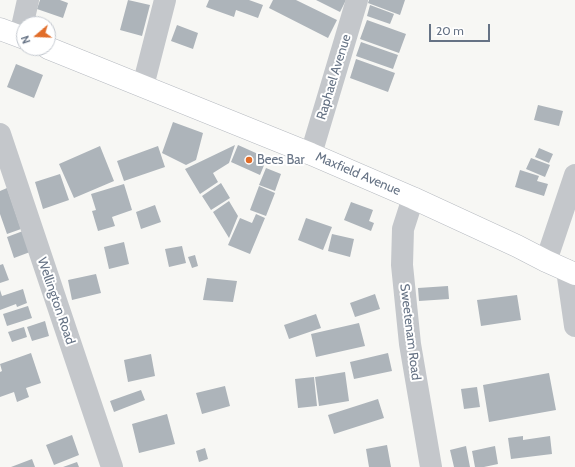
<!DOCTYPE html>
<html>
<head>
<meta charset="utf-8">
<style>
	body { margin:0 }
	#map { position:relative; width:575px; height:467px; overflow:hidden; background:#f7f7f4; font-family:Cabin,sans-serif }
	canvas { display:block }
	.north { position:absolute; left:16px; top:16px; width:40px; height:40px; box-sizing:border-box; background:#fff; border:1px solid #c2c7ce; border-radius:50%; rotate:251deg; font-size:11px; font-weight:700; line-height:16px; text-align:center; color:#667385 }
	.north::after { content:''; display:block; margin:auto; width:14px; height:18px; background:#e16d29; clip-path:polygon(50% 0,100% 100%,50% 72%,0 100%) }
	.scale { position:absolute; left:429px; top:24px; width:61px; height:18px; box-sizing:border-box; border:2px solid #667385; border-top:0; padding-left:5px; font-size:12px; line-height:14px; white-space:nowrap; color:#667385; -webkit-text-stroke:3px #fff; paint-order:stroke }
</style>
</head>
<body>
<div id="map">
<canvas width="575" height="467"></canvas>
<div class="north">N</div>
<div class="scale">20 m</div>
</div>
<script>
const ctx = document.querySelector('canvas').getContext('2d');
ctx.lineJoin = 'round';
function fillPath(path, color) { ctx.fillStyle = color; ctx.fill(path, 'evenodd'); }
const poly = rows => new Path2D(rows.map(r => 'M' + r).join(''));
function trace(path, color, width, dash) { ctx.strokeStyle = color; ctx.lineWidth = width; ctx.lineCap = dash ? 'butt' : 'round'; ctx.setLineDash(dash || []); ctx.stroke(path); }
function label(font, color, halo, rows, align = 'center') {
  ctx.font = font + ' Cabin,sans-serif'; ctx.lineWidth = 4; ctx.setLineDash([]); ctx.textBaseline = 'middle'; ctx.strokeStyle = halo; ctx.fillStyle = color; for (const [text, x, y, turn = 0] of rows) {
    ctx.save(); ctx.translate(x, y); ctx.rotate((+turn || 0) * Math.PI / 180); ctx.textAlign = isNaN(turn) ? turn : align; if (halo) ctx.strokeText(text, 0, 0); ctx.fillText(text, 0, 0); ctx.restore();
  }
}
const building = poly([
	[40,0,60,0,68,3,63,18,37,9],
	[128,0,150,5,142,36,120,30],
	[209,0,249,0,263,5,258,18,236,10,234,17,206,7],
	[273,0,296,0,337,20,328,38,269,8],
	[316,0,346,0,340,12],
	[369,0,405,0,400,15,368,3],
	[370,5,394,14,390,24,367,16],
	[367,20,406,34,399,53,360,39],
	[177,25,198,33,193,49,171,41],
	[361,42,398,55,393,69,356,56],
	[356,59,395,73,388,92,350,78],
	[16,64,43,75,34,98,7,87],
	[538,105,563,111,559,126,534,120],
	[173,122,203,133,196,160,186,165,162,153],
	[235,145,229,163,213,173,218,182,200,194,185,169],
	[238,145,267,158,260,175,231,162],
	[100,146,114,181,74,198,59,164],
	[158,146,165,167,124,181,117,161],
	[539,148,553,154,549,163,535,157],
	[531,158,550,165,545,177,526,169],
	[266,168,281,174,275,191,259,185],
	[520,170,539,176,537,181,548,184,544,196,515,187],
	[60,174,69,200,43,209,35,182],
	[221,183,230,198,211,210,202,196],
	[124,184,132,210,112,217,115,226,98,231,92,211,96,210,91,194],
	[259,186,275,193,266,216,250,210],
	[7,188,21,229,7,234,0,214,0,191],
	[229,201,238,216,229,238,213,212],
	[351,202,373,210,369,221,374,223,371,231,344,220],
	[155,205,161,222,141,229,136,212],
	[256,214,265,218,250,254,228,245,240,218,252,223],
	[306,218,332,227,323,250,298,240],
	[23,231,30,252,14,258,7,237],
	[332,234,354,239,350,257,328,251],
	[124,242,129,264,109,269,104,247],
	[182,246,186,263,169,267,165,249],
	[195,255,198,266,192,268,188,257],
	[3,264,9,280,0,283,0,265],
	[96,274,101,293,72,300,68,280],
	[207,278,237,281,233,302,203,300],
	[448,286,449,299,419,301,418,288],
	[23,289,27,303,17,307,16,304,0,310,0,290,2,296],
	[375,294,380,309,355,317,350,303],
	[517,295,521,320,481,326,477,300],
	[28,306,32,318,7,326,3,314],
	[316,314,321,328,289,339,284,325],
	[45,321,49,336,32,341,27,327],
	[359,323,365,346,316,357,311,334],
	[24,327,27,337,12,342,8,332],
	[31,353,41,383,26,388,29,397,17,402,14,392,0,397,0,372,2,371,0,364],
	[388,353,392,371,354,379,350,362],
	[151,354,155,376,128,382,124,360],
	[345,372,349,401,319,406,315,377],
	[549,373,556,410,489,422,483,385],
	[314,377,317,406,298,408,295,379],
	[225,386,230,406,202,414,196,393],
	[477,387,480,407,464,409,461,389],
	[141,390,145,400,114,412,110,401],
	[378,399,384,418,334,434,328,415],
	[167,414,175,444,139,453,132,424],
	[72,435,79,455,54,465,46,445],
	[523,436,523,440,550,436,552,454,511,459,508,438],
	[387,445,391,467,369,467,366,449],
	[466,446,470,467,454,467,450,450],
	[495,446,498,464,484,467,475,467,472,451],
	[205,448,208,459,199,462,196,451],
	[32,459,35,467,11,467],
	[77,462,79,467,63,467]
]);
const street = poly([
	[20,36,28,0],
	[143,86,165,0],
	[0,134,112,467],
	[311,154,357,0],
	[413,198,403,229,402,265,410,344,431,467],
	[546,261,575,175],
	[567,270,575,326]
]);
const secondary = poly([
	[0,29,24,38],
	[48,48,311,154,413,198,517,246,546,261,575,274]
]);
const markers = [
	[249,160,4,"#e16d29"]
];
const streetNames = [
	["Raphael Avenue",334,77,-73],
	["Maxfield Avenue",358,174,23],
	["Wellington Road",56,301,71],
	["Sweetenam Road",410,332,83]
];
const poiNames = [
	["Bees Bar",257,160]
];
fillPath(building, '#adb4ba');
trace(secondary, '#b6bac0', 23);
trace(street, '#c4c7cb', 22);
trace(secondary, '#fff', 22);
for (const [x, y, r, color] of markers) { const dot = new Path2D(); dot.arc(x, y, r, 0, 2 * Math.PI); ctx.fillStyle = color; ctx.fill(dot); trace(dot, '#fff', 1.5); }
label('13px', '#667385', '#fff', streetNames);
label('13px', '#667385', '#fff', poiNames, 'left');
</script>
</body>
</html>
